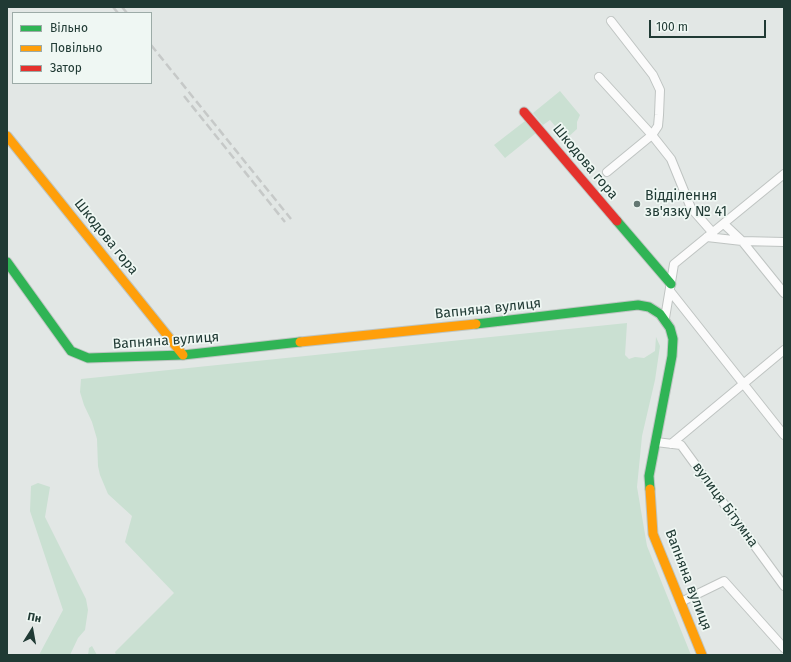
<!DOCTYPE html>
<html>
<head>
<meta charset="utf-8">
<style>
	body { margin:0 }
	#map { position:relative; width:791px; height:662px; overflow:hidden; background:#e2e7e5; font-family:"Fira Sans",sans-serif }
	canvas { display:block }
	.frame { position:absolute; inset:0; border:8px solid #203a34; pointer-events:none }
	.legend { position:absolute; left:12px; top:12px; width:140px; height:72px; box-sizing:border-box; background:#eff7f3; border:1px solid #9caba7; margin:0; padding:5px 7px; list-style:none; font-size:12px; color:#203a34 }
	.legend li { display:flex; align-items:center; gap:8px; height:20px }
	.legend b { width:20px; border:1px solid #9caba7 }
	.north { position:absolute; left:12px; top:610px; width:40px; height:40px; -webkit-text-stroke:3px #eff7f3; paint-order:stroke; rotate:11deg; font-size:11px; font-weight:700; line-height:16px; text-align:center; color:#203a34 }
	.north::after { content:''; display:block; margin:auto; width:14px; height:18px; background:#203a34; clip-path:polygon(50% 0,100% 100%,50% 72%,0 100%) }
	.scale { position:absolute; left:649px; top:20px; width:117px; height:18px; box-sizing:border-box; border:2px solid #203a34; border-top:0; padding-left:5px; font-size:12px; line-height:14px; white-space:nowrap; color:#203a34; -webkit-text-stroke:3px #eff7f3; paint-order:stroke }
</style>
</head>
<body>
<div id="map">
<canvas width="791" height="662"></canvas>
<div class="frame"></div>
<ul class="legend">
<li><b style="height:5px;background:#30b455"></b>Вільно</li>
<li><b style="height:5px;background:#ff9f0a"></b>Повільно</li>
<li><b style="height:5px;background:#e5322d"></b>Затор</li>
</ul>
<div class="north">Пн</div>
<div class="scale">100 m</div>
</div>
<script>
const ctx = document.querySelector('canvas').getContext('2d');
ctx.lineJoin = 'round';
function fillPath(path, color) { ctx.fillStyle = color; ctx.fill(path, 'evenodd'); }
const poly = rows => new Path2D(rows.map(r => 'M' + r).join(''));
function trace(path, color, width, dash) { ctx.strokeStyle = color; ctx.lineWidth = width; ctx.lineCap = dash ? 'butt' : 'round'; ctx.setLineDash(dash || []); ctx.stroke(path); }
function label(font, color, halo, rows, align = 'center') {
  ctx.font = font + ' "Fira Sans",sans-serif'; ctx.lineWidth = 3.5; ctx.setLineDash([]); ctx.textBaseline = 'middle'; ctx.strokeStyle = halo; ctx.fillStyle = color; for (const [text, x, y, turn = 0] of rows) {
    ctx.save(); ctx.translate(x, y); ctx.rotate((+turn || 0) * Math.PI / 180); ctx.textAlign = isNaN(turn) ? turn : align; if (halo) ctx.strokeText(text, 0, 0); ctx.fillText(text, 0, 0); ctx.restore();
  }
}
const green = poly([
	[560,91,580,115,577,122,577,129,566,139,550,120,543,125,533,113],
	[525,121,536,133,505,158,494,145],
	[627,323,625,355,629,359,635,357,644,358,655,351,656,337,660,346,655,380,642,436,637,487,647,546,691,655,116,655,115,652,174,593,125,542,132,516,108,494,100,475,98,466,97,439,92,422,84,405,80,392,81,379],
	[38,483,50,487,45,517,86,599,88,610,85,630,78,638,70,655,39,655,63,610,30,511,31,486],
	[92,646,97,655,88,655,89,648]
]);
const street = poly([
	[599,77,652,135,671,159,691,208,713,233],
	[607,172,652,135,658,126,659,115,660,90,653,75,611,21],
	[724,224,742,241,784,293],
	[707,237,742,241,784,242],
	[670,291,784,435],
	[665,318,674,264,784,174],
	[656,442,681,445,784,586],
	[671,444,784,350],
	[681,602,724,581,784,648]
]);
const fast = poly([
	[617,221,671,284],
	[7,262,71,351,88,358,183,355,300,342],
	[476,324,638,305,649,307,660,314,670,328,673,339,672,356,649,476,650,489]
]);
const slow = poly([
	[7,136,183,355],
	[300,342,476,324],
	[650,489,653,534,702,655]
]);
const jam = poly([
	[524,112,617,221]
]);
const rail = poly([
	[113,7,118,13],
	[122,7,127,13],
	[151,45,291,219],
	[184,96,285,222]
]);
const markers = [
	[637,204,4,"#647772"]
];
const streetNames = [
	["Шкодова гора",585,162,50],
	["Шкодова гора",106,237,51],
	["Вапняна вулиця",488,309,-6],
	["Вапняна вулиця",166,341,-4],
	["вулиця Бітумна",725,505,54],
	["Вапняна вулиця",688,580,69]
];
const poiNames = [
	["Відділення",645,196],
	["зв'язку № 41",645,212]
];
fillPath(green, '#cae0d2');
trace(street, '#bfc4c2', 10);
trace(fast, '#bec5c2', 11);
trace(slow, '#bec5c2', 11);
trace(jam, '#bec5c2', 11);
trace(street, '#fbfbfb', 8);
trace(fast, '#30b455', 9);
trace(slow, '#ff9f0a', 9);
trace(jam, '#e5322d', 9);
trace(rail, '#c6c9c8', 2.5, [8, 4]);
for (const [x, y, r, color] of markers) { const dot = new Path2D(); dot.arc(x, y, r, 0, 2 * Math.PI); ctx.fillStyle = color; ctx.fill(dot); trace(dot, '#eff7f3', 1.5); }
label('14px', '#203a34', '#eff7f3', streetNames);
label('14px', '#203a34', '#eff7f3', poiNames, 'left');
</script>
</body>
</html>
